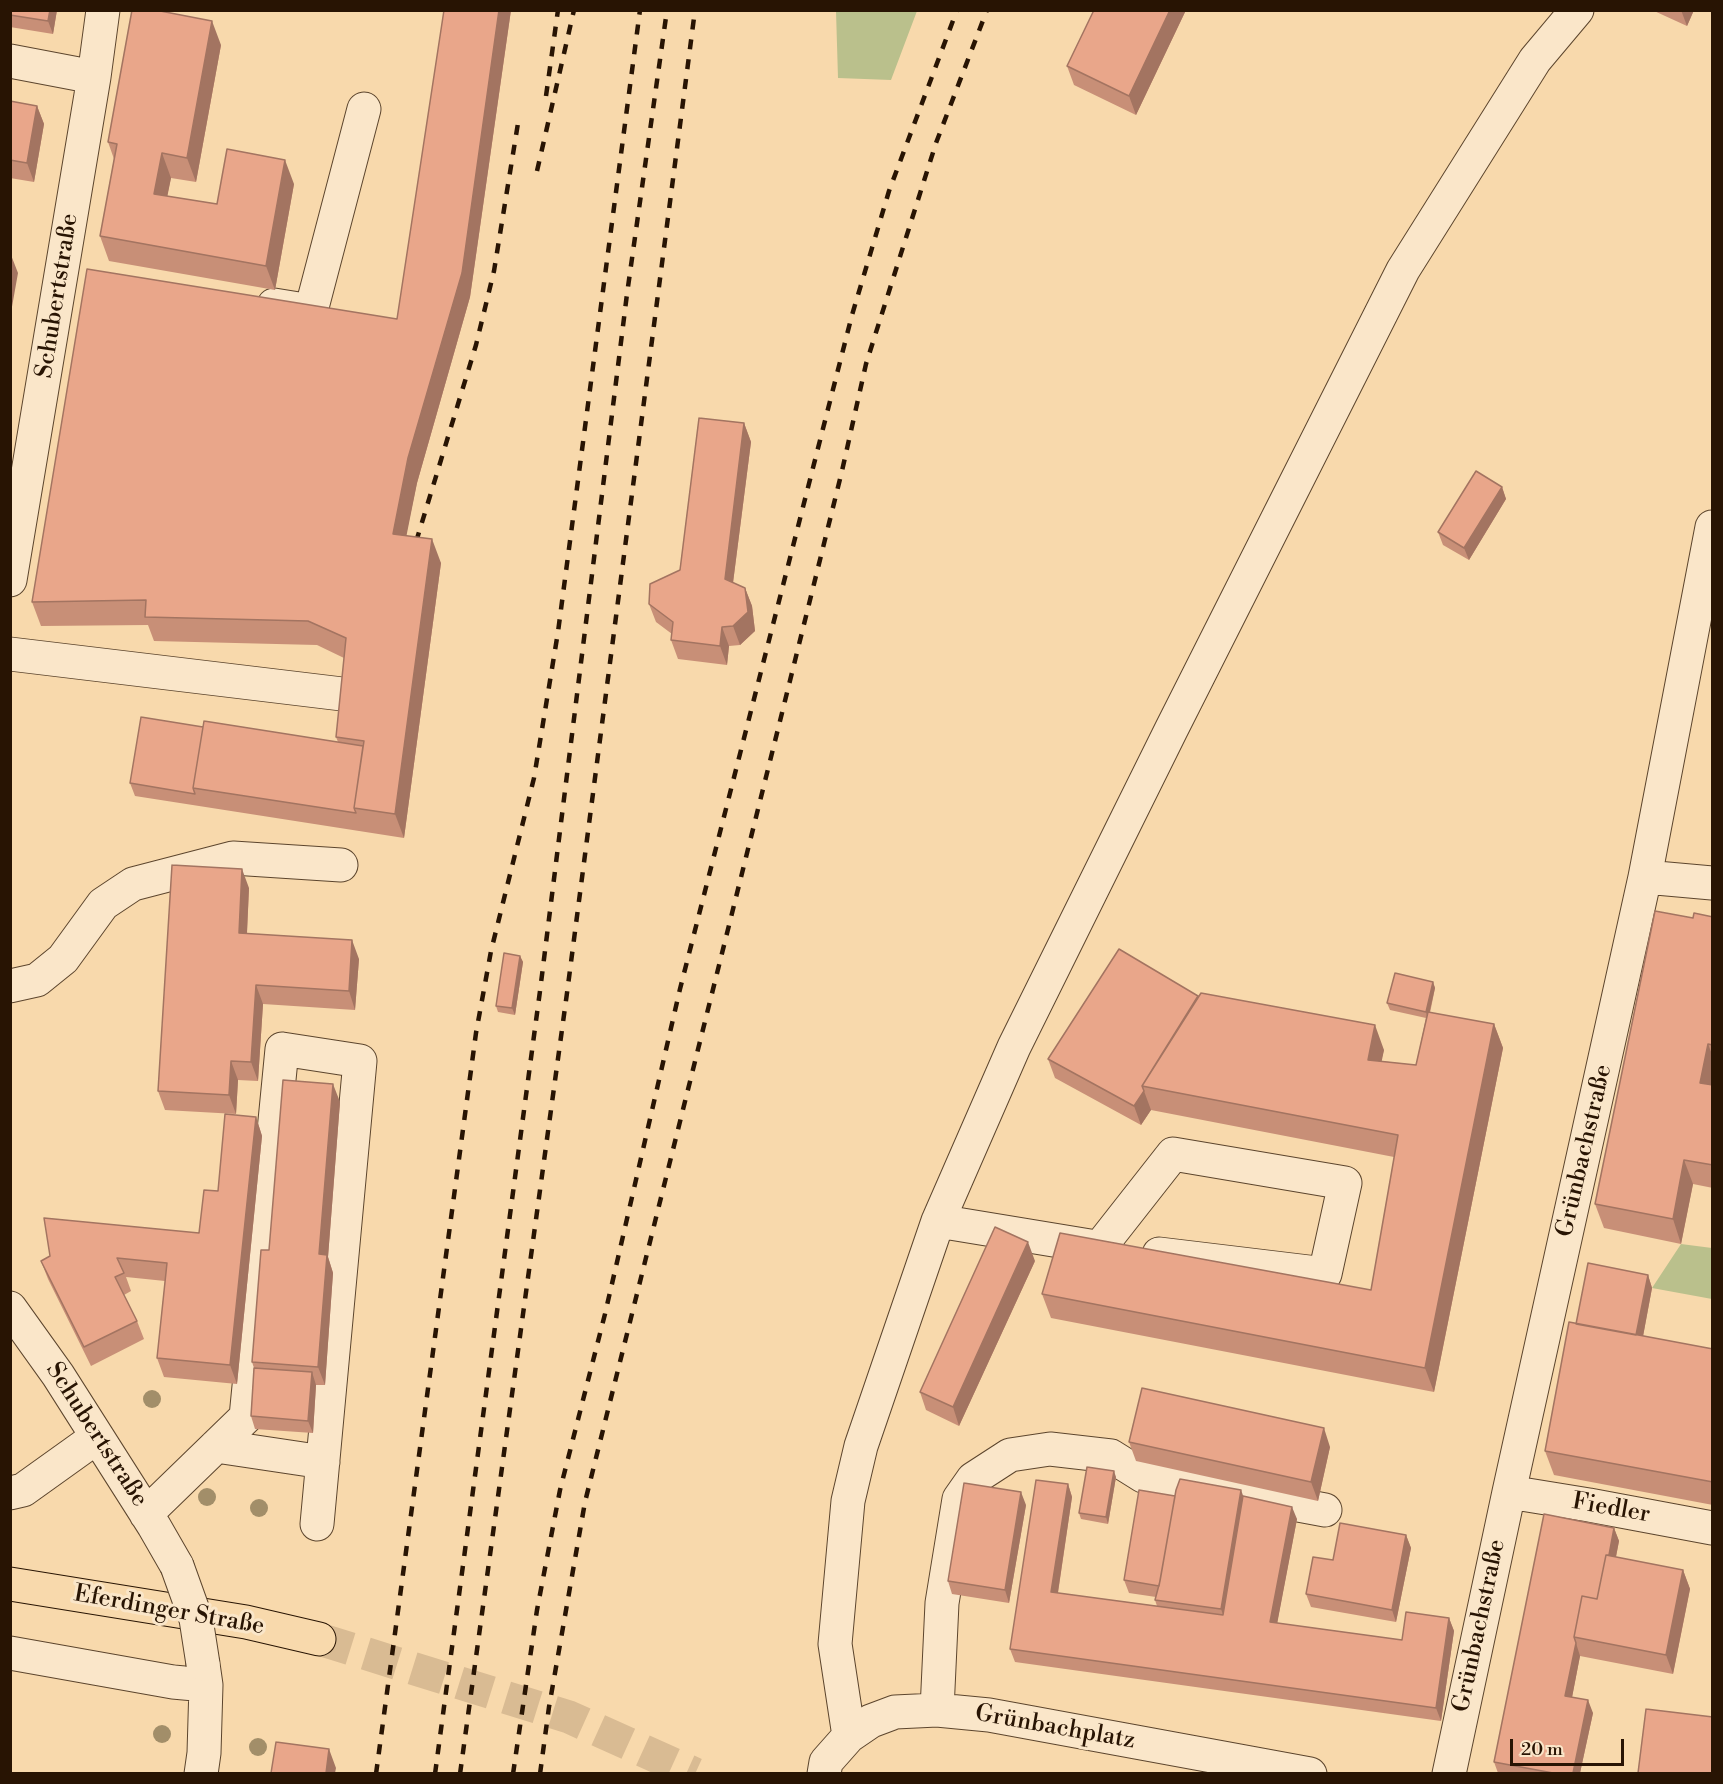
<!DOCTYPE html>
<html>
<head>
<meta charset="utf-8">
<style>
	body { margin:0 }
	#map { position:relative; width:1723px; height:1784px; overflow:hidden; background:#f8d9ac; font-family:"Libre Bodoni",serif }
	canvas { display:block }
	.frame { position:absolute; inset:0; border:12px solid #281403; pointer-events:none }
	.scale { position:absolute; left:1510px; top:1739px; width:114px; height:27px; box-sizing:border-box; border:3px solid #281403; border-top:0; padding-left:8px; font-size:18px; line-height:21px; white-space:nowrap; color:#281403; -webkit-text-stroke:4px #fae6c9; paint-order:stroke }
</style>
</head>
<body>
<div id="map">
<canvas width="1723" height="1784"></canvas>
<div class="frame"></div>
<div class="scale">20 m</div>
</div>
<script>
const ctx = document.querySelector('canvas').getContext('2d');
ctx.lineJoin = 'round';
function fillPath(path, color) { ctx.fillStyle = color; ctx.fill(path, 'evenodd'); }
const poly = rows => new Path2D(rows.map(r => 'M' + r).join(''));
function trace(path, color, width, dash) { ctx.strokeStyle = color; ctx.lineWidth = width; ctx.lineCap = dash ? 'butt' : 'round'; ctx.setLineDash(dash || []); ctx.stroke(path); }
function label(font, color, halo, rows, align = 'center') {
  ctx.font = font + ' "Libre Bodoni",serif'; ctx.lineWidth = 6; ctx.setLineDash([]); ctx.textBaseline = 'middle'; ctx.strokeStyle = halo; ctx.fillStyle = color; for (const [text, x, y, turn = 0] of rows) {
    ctx.save(); ctx.translate(x, y); ctx.rotate((+turn || 0) * Math.PI / 180); ctx.textAlign = isNaN(turn) ? turn : align; if (halo) ctx.strokeText(text, 0, 0); ctx.fillText(text, 0, 0); ctx.restore();
  }
}
const green = poly([
	[836,11,917,11,891,80,838,78],
	[1681,1244,1712,1248,1712,1299,1652,1288]
]);
const majorTunnel = poly([
	[319,1639,569,1717,695,1774]
]);
const minor = poly([
	[10,61,94,77],
	[274,305,311,311,364,109],
	[10,580,94,77,103,10],
	[10,654,342,694],
	[1645,877,1712,883],
	[10,986,37,980,63,959,103,904,133,884,233,858,341,865],
	[938,1221,1102,1248],
	[1100,1247,1173,1154,1345,1183,1325,1274,1159,1254],
	[10,1308,58,1375,154,1526,177,1566],
	[216,1446,323,1462],
	[1509,1492,1589,1505,1712,1528],
	[10,1493,23,1490,97,1437],
	[146,1514,246,1417,282,1049,360,1061,317,1524],
	[10,1653,173,1682,206,1685],
	[937,1710,942,1603,959,1499,973,1479,1010,1455,1050,1449,1111,1456,1143,1476,1325,1510],
	[849,1736,835,1644,848,1501,861,1446,938,1221,1014,1047,1171,730,1403,270,1535,60,1577,10],
	[201,1774,204,1753,206,1685,203,1664],
	[824,1774,826,1762,849,1736,871,1721,895,1712,937,1710,989,1715,1310,1774],
	[1449,1774,1509,1492,1645,877,1712,527]
]);
const major = poly([
	[10,1584,246,1622,319,1639]
]);
const rail = poly([
	[546,96,558,10],
	[537,171,574,10],
	[416,542,476,345,494,271,519,117],
	[376,1774,476,1033,491,951,534,778,558,632,640,10],
	[435,1774,540,991,627,294,667,10],
	[460,1774,567,993,695,10],
	[513,1774,537,1610,560,1490,605,1314,680,989,852,315,889,191,957,10],
	[540,1774,549,1707,585,1502,778,729,842,471,866,364,936,143,987,10]
]);
const minorBridge = poly([
	[177,1566,196,1619,203,1664]
]);
const trees = [
	[152,1399],
	[207,1497],
	[259,1508],
	[162,1734],
	[258,1747]
];
const wall = poly([
	[10,10,57,10,53,34,10,27],
	[444,10,511,10,470,297,417,483,406,535,441,563,404,838,135,796,130,783,203,727,338,742,336,737,344,658,317,645,154,641,148,625,41,626,32,602,397,319],
	[1094,10,1186,10,1136,115,1074,85,1067,66],
	[1652,10,1694,10,1687,26],
	[221,45,196,182,171,178,167,196,217,204,294,184,275,290,109,261,100,236,114,159,108,142],
	[10,101,37,106,44,124,34,182,10,178],
	[744,423,751,442,733,583,745,588,752,606,755,631,740,645,729,646,727,665,678,659,671,640,672,634,656,622,649,604,680,570],
	[1502,487,1506,499,1469,560,1443,545,1438,532],
	[249,888,247,934,359,959,355,1010,263,1004,258,1081,238,1080,236,1114,165,1110,158,1091],
	[1713,917,1713,1188,1693,1184,1681,1244,1604,1228,1595,1204,1693,918],
	[520,956,523,962,515,1015,498,1012,496,1006],
	[1433,982,1435,988,1430,1013,1494,1024,1503,1048,1434,1392,1051,1318,1042,1294,1371,1290,1394,1157,1151,1110,1141,1125,1055,1078,1048,1059,1198,996,1384,1050,1381,1061,1416,1065,1426,1018,1390,1010,1387,1003],
	[340,1102,328,1257,333,1273,325,1385,316,1385,313,1433,255,1429,251,1416,254,1368,252,1362,269,1250],
	[256,1117,262,1136,237,1384,164,1377,157,1358,165,1281,126,1277,131,1291,124,1295,137,1321,144,1339,91,1366,48,1279,41,1261,199,1233,218,1191],
	[1035,1261,959,1426,926,1410,920,1392],
	[1648,1275,1652,1288,1643,1336,1713,1349,1713,1505,1554,1475,1545,1451],
	[1129,1442,1330,1447,1318,1501,1136,1461],
	[1116,1477,1108,1524,1081,1519,1079,1513],
	[1068,1484,1072,1497,1058,1593,1157,1606,1155,1600,1156,1597,1129,1593,1124,1580,1243,1496,1297,1519,1277,1623,1402,1640,1449,1618,1454,1631,1441,1721,1015,1662,1010,1649],
	[1026,1505,1009,1603,952,1594,948,1581],
	[1614,1528,1619,1541,1616,1557,1683,1570,1690,1589,1673,1674,1580,1656,1572,1697,1593,1713,1580,1773,1498,1773,1494,1762],
	[1406,1535,1411,1548,1396,1622,1311,1607,1306,1594,1333,1560]
]);
const shadedWall = poly([
	[50,10,57,10,53,34,48,21],
	[499,10,511,10,470,297,417,483,402,558,393,534],
	[1170,10,1186,10,1136,115,1129,96],
	[1681,10,1694,10,1687,26],
	[212,21,221,45,196,182,187,158],
	[37,106,44,124,34,182,27,163],
	[162,153,171,178,163,218,154,194],
	[285,160,294,184,275,290,266,266],
	[11,255,18,273,10,318,10,259],
	[744,423,751,442,731,598,725,579],
	[1502,487,1506,499,1469,560,1464,548],
	[432,539,441,563,404,838,395,814],
	[745,588,752,606,755,631,740,645,733,626],
	[722,627,729,646,727,665,720,646],
	[242,869,249,888,246,952,239,933],
	[352,940,359,959,355,1010,349,991],
	[520,956,523,962,515,1015,512,1008],
	[1433,982,1435,988,1428,1019,1426,1012],
	[256,985,263,1004,258,1081,251,1062],
	[1494,1024,1503,1048,1434,1392,1425,1368],
	[1375,1025,1384,1050,1377,1084,1368,1060],
	[1708,1044,1713,1057,1713,1090,1700,1083],
	[231,1061,238,1080,236,1114,229,1095],
	[333,1084,340,1102,328,1257,333,1273,325,1385,318,1367,319,1254],
	[1144,1091,1151,1110,1141,1125,1134,1106],
	[256,1117,262,1136,237,1384,230,1365],
	[1684,1160,1693,1184,1681,1244,1673,1219],
	[1028,1242,1035,1261,959,1426,953,1407],
	[1648,1275,1652,1288,1639,1358,1634,1345],
	[312,1372,316,1385,313,1433,308,1421],
	[1324,1428,1330,1447,1318,1501,1311,1482],
	[1114,1471,1116,1477,1108,1524,1106,1517],
	[1068,1484,1072,1497,1056,1605,1051,1592],
	[1241,1490,1248,1509,1228,1628,1221,1609],
	[1021,1492,1026,1505,1009,1603,1005,1590],
	[1292,1507,1297,1519,1275,1635,1270,1622],
	[1614,1528,1619,1541,1604,1617,1600,1605],
	[1406,1535,1411,1548,1396,1622,1392,1610],
	[1683,1570,1690,1589,1673,1674,1666,1655],
	[1449,1618,1454,1631,1441,1721,1436,1708],
	[1576,1643,1580,1656,1570,1708,1565,1696],
	[1588,1700,1593,1713,1580,1773,1573,1773],
	[329,1749,336,1768,335,1773,326,1773]
]);
const building = poly([
	[10,10,50,10,48,21,10,15,10,10],
	[132,10,155,10,212,21,187,158,162,153,154,194,217,204,227,149,285,160,266,266,100,236,117,144,108,142,132,10],
	[444,10,499,10,462,273,408,458,393,534,432,539,395,814,354,808,364,741,336,737,346,638,308,621,145,617,146,600,32,602,87,269,397,319,444,10],
	[1094,10,1170,10,1129,96,1067,66,1094,10],
	[10,101,37,106,27,163,10,160,10,101],
	[699,418,744,423,725,579,745,588,748,612,733,626,722,627,720,646,671,640,673,622,649,604,650,584,680,570,699,418],
	[1476,471,1502,487,1464,548,1438,532,1476,471],
	[141,717,203,727,193,788,195,794,130,783,141,717],
	[204,721,363,746,354,808,356,813,193,788,204,721],
	[172,865,242,869,239,933,352,940,349,991,256,985,251,1062,231,1061,229,1095,158,1091,172,865],
	[1655,911,1693,918,1694,913,1713,917,1713,1045,1708,1044,1700,1083,1713,1085,1713,1165,1684,1160,1673,1219,1595,1204,1655,911],
	[1119,949,1198,996,1142,1086,1144,1091,1134,1106,1048,1059,1119,949],
	[504,953,520,956,512,1008,496,1006,504,953],
	[1395,973,1433,982,1426,1012,1387,1003,1395,973],
	[1201,993,1375,1025,1368,1060,1416,1065,1428,1012,1494,1024,1425,1368,1042,1294,1060,1233,1371,1290,1398,1135,1142,1086,1201,993],
	[283,1080,333,1084,319,1254,327,1255,318,1367,252,1362,261,1250,269,1250,283,1080],
	[225,1114,256,1117,230,1365,157,1358,167,1263,117,1258,124,1273,115,1277,137,1321,84,1347,41,1261,50,1256,44,1218,199,1233,204,1190,218,1191,225,1114],
	[995,1227,1028,1242,953,1407,920,1392,995,1227],
	[1588,1263,1648,1275,1636,1335,1576,1324,1588,1263],
	[1569,1322,1713,1349,1713,1482,1545,1451,1569,1322],
	[254,1368,312,1372,308,1421,251,1416,254,1368],
	[1142,1388,1324,1428,1311,1482,1129,1442,1142,1388],
	[1087,1467,1114,1471,1106,1517,1079,1513,1087,1467],
	[1180,1479,1241,1490,1221,1609,1155,1600,1160,1581,1176,1490,1180,1479],
	[1036,1480,1068,1484,1051,1592,1223,1615,1243,1496,1292,1507,1270,1622,1402,1640,1406,1612,1449,1618,1436,1708,1010,1649,1036,1480],
	[964,1483,1021,1492,1005,1590,948,1581,964,1483],
	[1139,1490,1175,1496,1159,1586,1124,1580,1139,1490],
	[1544,1514,1614,1528,1609,1555,1606,1555,1597,1599,1582,1596,1574,1637,1576,1643,1565,1696,1588,1700,1573,1773,1553,1773,1494,1762,1544,1514],
	[1340,1523,1406,1535,1392,1610,1306,1594,1313,1557,1333,1560,1340,1523],
	[1606,1555,1683,1570,1666,1655,1574,1637,1582,1596,1597,1599,1606,1555],
	[1646,1709,1713,1717,1713,1773,1638,1773,1646,1709],
	[276,1742,329,1749,326,1773,271,1773,276,1742]
]);
const streetNames = [
	["Schubertstraße",58,296,-81],
	["Grünbachstraße",1585,1151,-77],
	["Schubertstraße",96,1435,57],
	["Fiedler",1611,1509,10],
	["Eferdinger Straße",169,1611,10],
	["Grünbachstraße",1480,1626,-78],
	["Grünbachplatz",1055,1728,10]
];
fillPath(green, '#bac08c');
trace(majorTunnel, '#d9bb93', 33, [33, 16]);
trace(minor, '#5c452d', 35);
trace(major, '#281403', 35);
trace(minor, '#fae6c9', 33);
trace(major, '#f8d9ac', 33);
trace(rail, '#281403', 4.5, [10, 10]);
trace(minorBridge, '#5c452d', 35, []);
trace(minorBridge, '#fae6c9', 33);
ctx.fillStyle = '#a28e69';
for (const [x, y] of trees) { ctx.beginPath(); ctx.arc(x, y, 9, 0, 2 * Math.PI); ctx.fill(); }
fillPath(wall, '#c88f77');
fillPath(shadedWall, '#a37461');
fillPath(building, '#e9a68a');
trace(building, '#a37461', 1.5);
label('24px', '#281403', '#fae6c9', streetNames);
</script>
</body>
</html>
